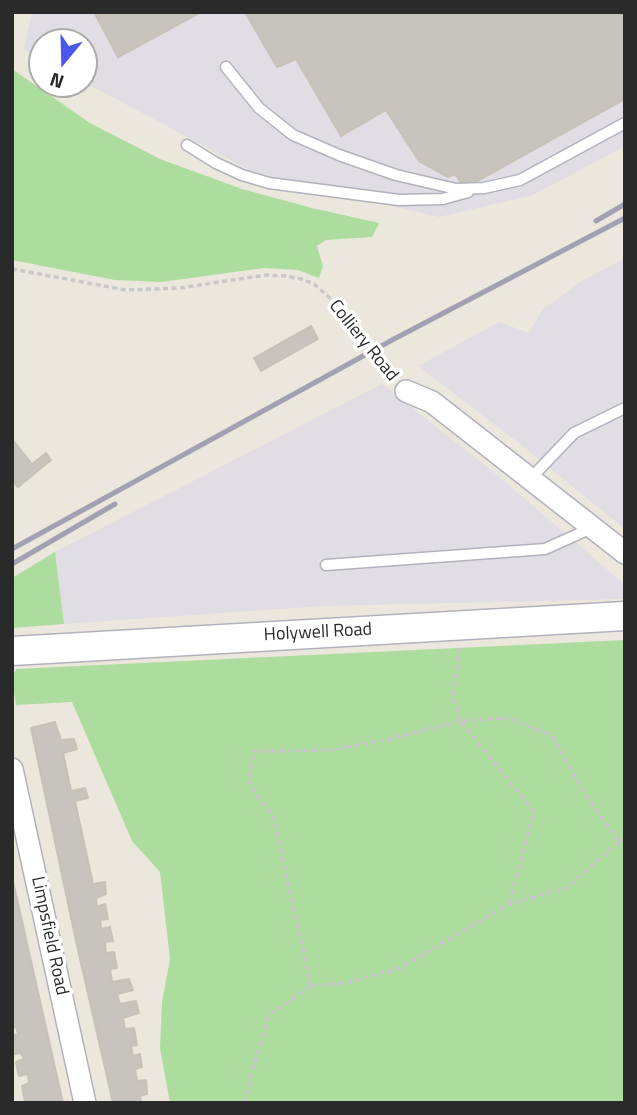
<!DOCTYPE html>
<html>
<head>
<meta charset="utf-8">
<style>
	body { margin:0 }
	#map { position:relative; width:637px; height:1115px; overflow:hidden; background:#ebe7dd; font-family:"Titillium Web",sans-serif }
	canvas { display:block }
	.frame { position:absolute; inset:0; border:14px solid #2a2a2a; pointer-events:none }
	.north { position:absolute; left:28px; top:28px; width:70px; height:70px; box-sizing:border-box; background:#fff; border:2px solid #aaa; border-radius:50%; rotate:199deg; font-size:19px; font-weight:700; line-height:28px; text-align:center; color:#2a2a2a }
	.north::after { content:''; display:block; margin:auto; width:24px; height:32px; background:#4b57eb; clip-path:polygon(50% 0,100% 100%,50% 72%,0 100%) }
</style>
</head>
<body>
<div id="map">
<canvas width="637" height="1115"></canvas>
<div class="frame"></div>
<div class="north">N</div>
</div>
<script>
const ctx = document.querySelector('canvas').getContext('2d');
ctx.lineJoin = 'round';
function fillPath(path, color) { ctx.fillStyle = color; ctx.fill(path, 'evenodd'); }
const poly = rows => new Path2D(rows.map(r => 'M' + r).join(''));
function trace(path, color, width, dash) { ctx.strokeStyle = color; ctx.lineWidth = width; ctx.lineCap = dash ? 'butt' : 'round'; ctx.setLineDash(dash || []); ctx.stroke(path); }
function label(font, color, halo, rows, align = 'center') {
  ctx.font = font + ' "Titillium Web",sans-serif'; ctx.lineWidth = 7; ctx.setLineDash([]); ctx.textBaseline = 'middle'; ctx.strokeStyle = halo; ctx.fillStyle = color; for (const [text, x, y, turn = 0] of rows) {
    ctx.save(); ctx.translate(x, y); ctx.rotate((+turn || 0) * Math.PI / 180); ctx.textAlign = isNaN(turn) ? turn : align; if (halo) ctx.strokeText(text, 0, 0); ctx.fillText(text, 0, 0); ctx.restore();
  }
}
const industrial = poly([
	[32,12,625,12,625,146,533,195,439,217,257,174,84,82,84,42,42,42,42,59,24,49],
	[625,258,625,529,519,443,418,366,499,322,529,333,542,310,580,282],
	[382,384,497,475,624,584,625,599,323,606,64,624,55,552]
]);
const green = poly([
	[12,69,90,123,160,159,242,189,312,208,379,223,372,237,326,240,317,246,323,266,319,278,298,270,264,268,161,282,115,280,12,260],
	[55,552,64,624,12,628,12,578],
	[625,640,625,1103,170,1103,160,1048,162,1002,170,959,160,872,132,841,72,702,16,705,12,678,16,669]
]);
const building = poly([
	[94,12,201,12,118,57,94,12],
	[245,12,625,12,625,99,465,188,455,174,448,177,419,161,386,110,341,136,296,59,277,67,245,12],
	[311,326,318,339,261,371,254,358,311,326],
	[12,439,32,464,46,453,51,460,18,487,12,481,12,439],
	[55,722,61,740,74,739,77,749,63,753,71,791,85,788,88,798,75,801,93,884,105,882,106,894,96,898,97,907,105,904,108,919,100,920,101,929,110,927,113,941,105,942,106,953,114,952,117,968,110,969,112,982,129,979,133,990,117,994,120,1004,136,1001,139,1013,123,1018,125,1029,134,1028,137,1045,131,1046,133,1056,140,1054,142,1067,135,1069,137,1081,146,1080,147,1094,140,1096,141,1103,113,1103,76,941,31,728,55,722],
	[12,877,63,1103,33,1103,33,1099,25,1102,22,1086,29,1083,28,1074,19,1076,16,1062,24,1059,21,1053,15,1054,12,1043,12,1036,18,1034,16,1027,12,1027,12,877]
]);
const path = poly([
	[12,269,126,290,180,288,265,275,285,276,301,279,314,284,339,306,393,377],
	[459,648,453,696,460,721,509,718,551,735,586,795,619,842,625,839],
	[311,986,273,817,248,782,254,751,332,750,389,739,460,721,534,812,509,904],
	[244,1103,251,1074,269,1015,311,986,345,983,400,968,509,904,566,888,619,842]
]);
const service = poly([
	[226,67,259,108,293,135,339,155,396,175,456,189,484,188,520,180,625,123],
	[187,145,216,163,242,175,269,183,399,200,443,199,468,192],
	[531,478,574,433,625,408],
	[326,565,545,549,594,527]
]);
const minor = poly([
	[406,391,432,402,625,553],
	[12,769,85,1103]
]);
const secondary = poly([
	[12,651,625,616]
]);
const rail = poly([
	[596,221,625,204],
	[12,549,394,339,625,218],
	[12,564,115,504]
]);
const streetNames = [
	["Colliery Road",363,341,51],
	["Holywell Road",318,633,-3],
	["Limpsfield Road",49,936,78]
];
fillPath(industrial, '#e0dde4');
fillPath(green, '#addd9e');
fillPath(building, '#c7c3bd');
trace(building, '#c6c2b7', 2);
trace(service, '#b1b2bd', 13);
trace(minor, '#b1b2bd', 24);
trace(secondary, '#b1b2bd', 31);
trace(path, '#c8c8c8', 3.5, [5, 3.5]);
trace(service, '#fff', 10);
trace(minor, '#fff', 21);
trace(secondary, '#fff', 28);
trace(rail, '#a1a1b3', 5);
label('18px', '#2a2a2a', '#fff', streetNames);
</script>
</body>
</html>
